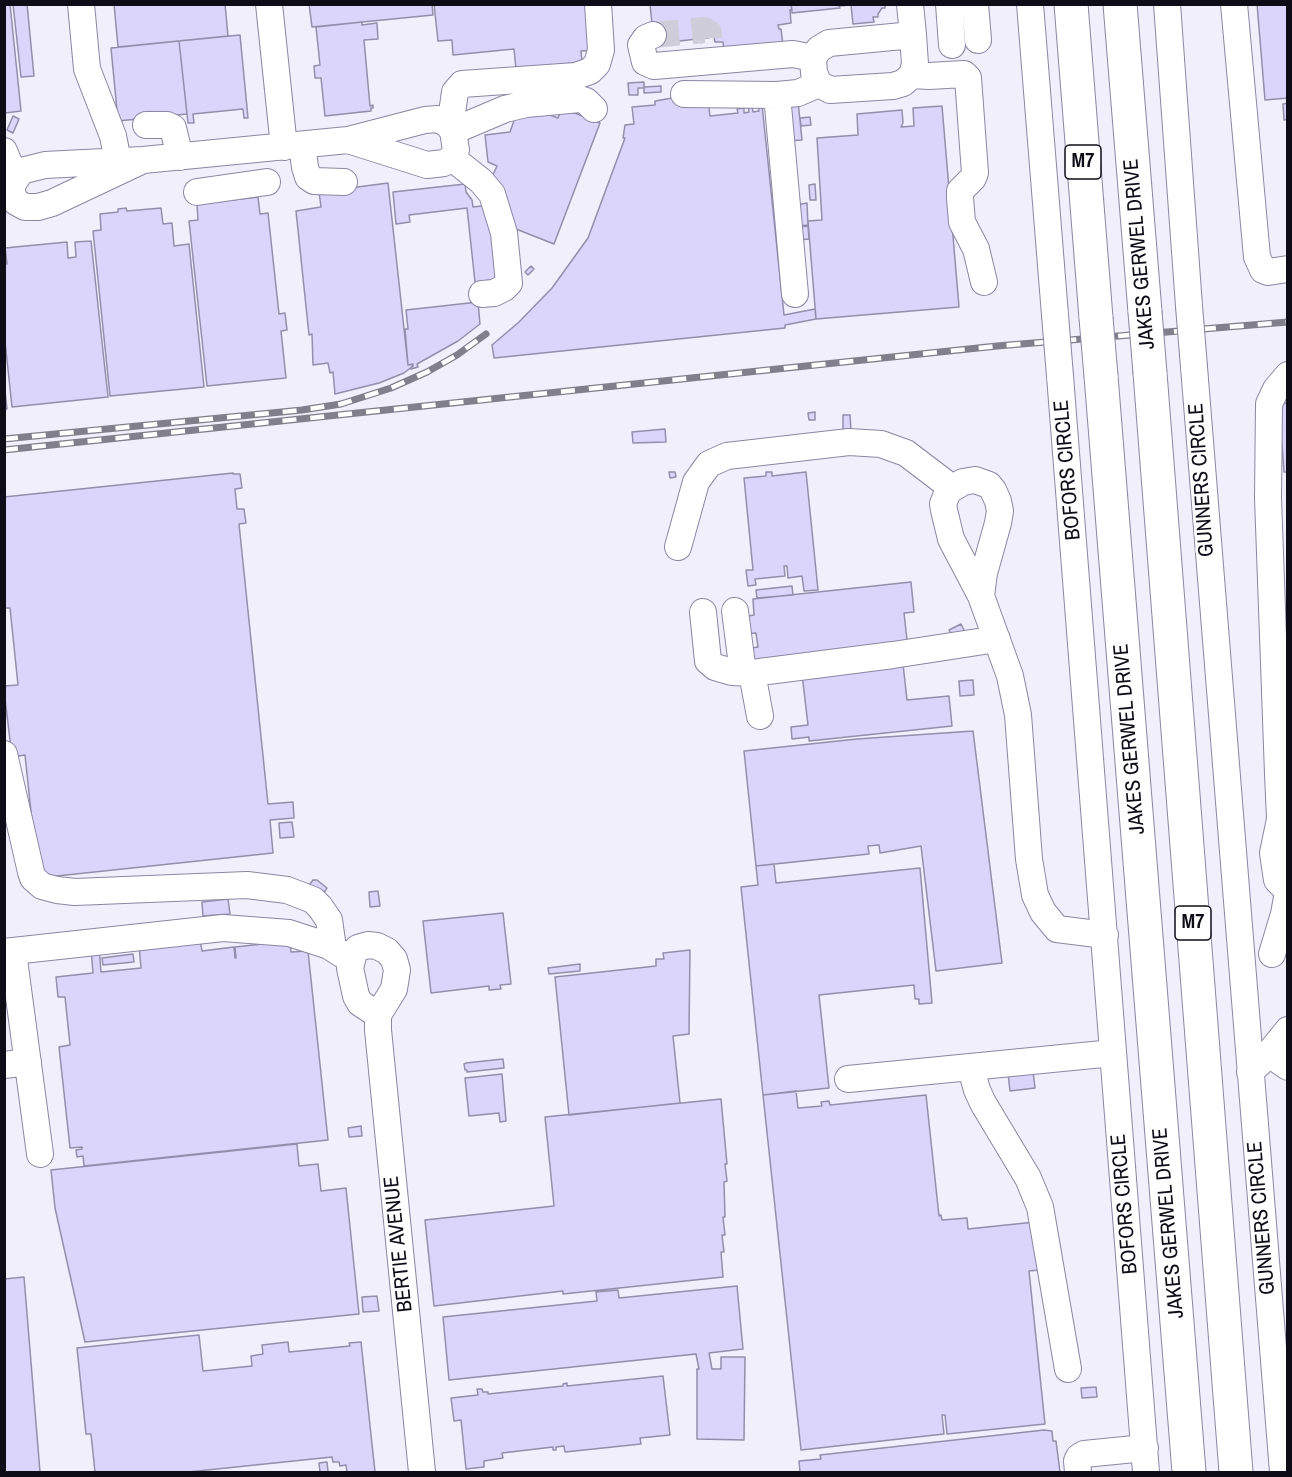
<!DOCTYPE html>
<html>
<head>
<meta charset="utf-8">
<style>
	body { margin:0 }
	#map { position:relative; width:1292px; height:1477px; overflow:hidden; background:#f1effc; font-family:"Archivo Narrow",sans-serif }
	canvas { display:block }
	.frame { position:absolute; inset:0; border:6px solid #0e0c17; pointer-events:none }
</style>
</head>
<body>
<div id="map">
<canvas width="1292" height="1477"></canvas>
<div class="frame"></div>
</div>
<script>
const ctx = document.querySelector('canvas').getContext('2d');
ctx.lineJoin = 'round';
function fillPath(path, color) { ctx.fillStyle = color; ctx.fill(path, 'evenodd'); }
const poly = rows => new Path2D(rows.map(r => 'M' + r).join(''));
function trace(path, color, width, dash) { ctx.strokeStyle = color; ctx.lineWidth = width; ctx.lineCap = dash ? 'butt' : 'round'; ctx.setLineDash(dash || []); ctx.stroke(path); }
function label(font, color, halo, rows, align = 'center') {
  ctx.font = font + ' "Archivo Narrow",sans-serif'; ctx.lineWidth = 5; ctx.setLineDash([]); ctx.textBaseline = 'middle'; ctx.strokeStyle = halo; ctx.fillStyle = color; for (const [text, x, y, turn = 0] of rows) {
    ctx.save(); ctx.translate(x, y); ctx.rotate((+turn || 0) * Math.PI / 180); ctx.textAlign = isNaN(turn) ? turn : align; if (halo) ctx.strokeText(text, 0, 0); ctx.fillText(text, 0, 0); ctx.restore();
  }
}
const building = poly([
	[4,4,10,4,21,111,5,113,4,4],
	[13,4,27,4,34,76,21,77,13,4],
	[114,4,225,4,228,36,118,47,114,4],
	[309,4,432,4,433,15,312,27,309,4],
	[434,4,593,4,598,50,581,51,582,62,516,69,514,49,453,55,452,40,438,41,434,4],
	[650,4,791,4,792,10,790,10,791,23,778,25,779,29,781,29,783,45,724,51,723,42,715,42,714,37,654,44,650,4],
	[791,4,885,4,885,8,882,8,878,14,878,17,873,17,874,22,853,24,851,5,839,6,840,8,792,13,791,4],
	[1257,4,1288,4,1288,98,1265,100,1257,4],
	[362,22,362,25,377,23,378,39,364,40,370,106,373,105,373,108,371,108,371,111,325,116,321,78,315,78,314,66,320,65,316,27,362,22],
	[240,35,248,118,244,118,243,109,193,114,194,123,188,123,179,41,240,35],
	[179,41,187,114,118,121,111,48,179,41],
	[644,82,644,87,661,86,661,92,644,93,644,88,638,88,638,95,629,95,628,83,644,82],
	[678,97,708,100,710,116,738,113,737,109,744,108,744,113,749,112,748,106,752,106,753,112,759,111,758,105,762,105,784,315,815,309,816,319,785,325,785,328,494,358,492,345,519,322,552,288,588,238,625,138,623,138,625,125,634,124,632,107,655,105,655,101,678,97],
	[792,101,798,101,802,140,788,141,792,101],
	[1288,103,1288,119,1284,120,1283,104,1288,103],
	[942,106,959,307,816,319,808,221,822,220,817,138,858,135,857,114,902,110,903,123,901,127,914,126,913,108,942,106],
	[562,108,600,123,554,244,516,229,492,177,497,166,488,162,485,135,510,132,517,112,536,110,558,118,562,108],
	[13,116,19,119,13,133,7,130,13,116],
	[810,117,811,125,801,126,800,118,810,117],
	[388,183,408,365,413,364,413,366,404,373,379,383,335,394,333,372,330,373,328,363,313,365,312,334,309,335,296,211,321,207,319,192,388,183],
	[465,184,466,192,472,200,473,207,491,205,499,279,475,282,467,208,409,215,410,222,396,224,393,192,465,184],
	[815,184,816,200,810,200,809,185,815,184],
	[258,197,260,214,268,213,279,314,285,313,287,330,281,331,286,378,207,386,189,221,198,220,197,204,258,197],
	[807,203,808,225,799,226,797,205,807,203],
	[126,208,127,211,161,208,163,224,172,223,174,246,189,244,204,387,110,396,93,231,101,230,100,214,118,212,118,209,126,208],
	[808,226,809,239,799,240,798,227,808,226],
	[91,241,108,397,12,407,4,332,4,264,7,264,5,248,67,242,68,258,76,257,75,242,91,241],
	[531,266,534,269,528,275,525,272,531,266],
	[478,302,480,324,458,341,417,364,418,367,411,369,413,364,408,365,405,329,408,329,406,310,478,302],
	[4,382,7,409,4,409,4,382],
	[1288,403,1288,472,1284,472,1279,404,1288,403],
	[815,412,815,420,809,420,808,413,815,412],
	[843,415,850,415,851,430,843,430,843,415],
	[665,429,666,442,633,443,632,432,665,429],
	[669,472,675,472,676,477,670,478,669,472],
	[766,472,772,472,772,476,806,472,818,590,804,591,802,576,788,578,787,566,784,566,785,576,755,579,756,585,748,586,746,570,753,570,744,478,766,476,766,472],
	[233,473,233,474,240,474,242,488,235,489,237,509,244,509,246,523,239,524,268,804,293,802,294,818,270,820,273,853,38,878,25,755,12,757,4,690,4,686,18,685,10,608,4,608,4,497,233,473],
	[911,582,914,612,904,613,908,649,760,665,759,659,752,660,751,648,758,647,756,633,744,634,742,617,754,615,753,599,911,582],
	[792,586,793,595,757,598,756,590,792,586],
	[961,624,967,636,955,642,949,630,961,624],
	[903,664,907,700,949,696,952,726,809,741,809,737,792,739,791,727,808,725,802,674,903,664],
	[973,680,974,695,960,696,959,681,973,680],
	[973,731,1002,963,936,971,921,846,880,853,879,845,868,846,869,854,756,866,744,751,857,739,973,731],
	[292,822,294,837,280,838,279,823,292,822],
	[774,864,776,883,920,868,932,1003,919,1004,919,999,915,999,914,985,819,995,829,1088,763,1095,741,887,758,885,756,866,774,864],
	[313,880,317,880,327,888,321,897,306,889,313,880],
	[378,891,380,906,370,907,369,892,378,891],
	[228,899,230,914,203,916,202,902,228,899],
	[503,913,511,984,500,985,501,989,489,990,489,986,431,993,423,921,503,913],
	[200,939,202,951,234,947,235,958,236,958,235,947,290,941,291,952,308,951,328,1140,84,1166,83,1156,77,1157,76,1150,82,1149,82,1147,70,1148,59,1047,70,1045,65,997,58,997,56,977,93,973,91,948,99,947,101,972,141,968,139,945,200,939],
	[690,950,689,1034,673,1036,680,1103,569,1115,555,977,656,966,656,959,664,959,663,953,690,950],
	[133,954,134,962,103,965,102,958,133,954],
	[580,964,580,971,549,974,548,968,580,964],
	[503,1059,504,1068,467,1072,467,1070,465,1070,464,1064,466,1063,503,1059],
	[1033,1071,1035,1088,1010,1091,1008,1073,1033,1071],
	[502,1074,506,1121,500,1122,499,1113,469,1116,465,1078,502,1074],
	[796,1091,798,1108,822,1106,821,1102,829,1101,830,1105,926,1095,939,1216,941,1215,942,1220,967,1218,968,1229,1035,1222,1040,1270,1029,1271,1045,1424,947,1434,945,1415,942,1415,944,1434,801,1450,763,1095,796,1091],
	[721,1099,727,1164,725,1164,727,1181,724,1182,725,1217,723,1217,725,1235,722,1235,724,1252,721,1252,723,1277,563,1294,563,1291,434,1306,425,1220,554,1206,545,1117,721,1099],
	[361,1126,362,1136,349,1137,348,1128,361,1126],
	[297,1144,299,1166,318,1164,321,1191,346,1188,359,1314,85,1342,55,1208,51,1170,297,1144],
	[24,1277,40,1472,4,1472,4,1279,24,1277],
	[737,1286,743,1349,709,1353,712,1369,721,1369,721,1357,745,1357,744,1440,697,1439,697,1369,699,1369,696,1354,449,1380,443,1317,597,1301,596,1292,618,1290,619,1298,737,1286],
	[377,1296,379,1311,363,1312,362,1297,377,1296],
	[199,1335,203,1371,252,1366,251,1356,263,1354,262,1345,288,1342,289,1352,350,1346,349,1343,361,1342,375,1472,347,1472,346,1465,340,1466,339,1462,333,1462,332,1457,188,1472,95,1472,91,1434,86,1434,77,1348,199,1335],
	[663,1376,670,1435,640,1438,641,1444,565,1452,564,1446,556,1447,556,1450,553,1450,553,1447,502,1453,503,1458,484,1461,484,1467,466,1469,461,1420,454,1421,451,1398,478,1395,477,1389,482,1389,483,1392,488,1392,488,1394,563,1386,563,1384,567,1383,567,1386,663,1376],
	[1096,1387,1097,1397,1082,1398,1081,1388,1096,1387],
	[1044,1430,1052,1431,1053,1441,1056,1441,1060,1472,800,1472,799,1461,821,1459,820,1455,1044,1430],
	[327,1462,328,1472,320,1472,319,1463,327,1462]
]);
const minorTunnel = poly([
	[653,35,704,30,709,33,709,38]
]);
const minor = poly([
	[81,4,87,69,113,136,118,161],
	[269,4,284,147],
	[910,4,913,35,915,64,912,75,903,83,893,86,830,90,819,84,814,73,813,58,819,49,829,43,913,35],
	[949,4,952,45],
	[975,4,978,40],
	[1030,4,1055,315],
	[1167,4,1189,306],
	[1234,4,1257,257,1263,270,1268,272,1288,269],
	[653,35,646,38,641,45,645,62,654,66,793,54,813,58],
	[912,75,929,76,964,74,968,78,975,173,973,178,960,191,960,198,962,222,976,249,984,282],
	[684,94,777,95,798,93,819,84],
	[777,95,795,294],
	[447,124,452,113,455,92,462,84,576,76,590,71,597,64,601,50,598,4],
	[146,125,167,125,173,128,180,157],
	[453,131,505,109,526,104,580,99,586,101,594,109],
	[302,145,305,167,308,177,314,181,344,182],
	[4,151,15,178],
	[452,158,481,181,492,194,504,233,509,283,504,288,494,293,482,294],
	[143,160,52,203,38,207,25,207,16,202,12,193,12,185,21,171,45,165,143,160,348,140,425,120,438,119,447,124,453,131,456,150,452,158,444,163,427,165,348,140],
	[197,192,267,182],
	[1194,367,1283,1472],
	[1060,376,1146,1472],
	[678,547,696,482,709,464,727,456,849,442,881,444,906,453,952,488],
	[981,596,984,573,998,523,1000,511,998,501,993,490,989,485,975,480,963,482,948,491,943,504,944,510,951,539,981,596,1010,676,1018,715,1029,859,1035,895,1043,912,1057,929,1105,935],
	[735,611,743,673],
	[703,612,708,661,715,667,732,672,752,673,893,655,997,639],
	[752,673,760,716],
	[4,754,31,872,33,878,42,886,57,890,75,892,247,885,287,890,313,900,320,907,329,920,333,948],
	[1287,762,1278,774,1280,819,1273,853,1277,880,1288,891],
	[1278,774,1268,498,1269,404,1276,389,1288,375],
	[4,952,223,928,289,933,329,946,343,955],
	[13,952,40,1154],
	[1272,954,1284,914,1288,892],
	[378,1015,360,1003,356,996,350,968,354,952,358,948,368,945,377,946,387,951,394,959,397,970,394,989,378,1015,378,1030,422,1472],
	[1269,1054,1288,1067],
	[4,1065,28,1062],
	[971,1068,977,1090,983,1103,1028,1178,1040,1207,1068,1369],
	[1250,1072,1266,1057,1288,1030],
	[848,1079,1113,1053],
	[1078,1472,1077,1461,1079,1457,1084,1454,1145,1448]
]);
const highway = poly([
	[1071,4,1096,318],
	[1120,4,1145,312],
	[1150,373,1236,1472],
	[1101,376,1189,1472]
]);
const rail = poly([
	[4,439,302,410,341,404,391,388,427,372,457,355,486,334],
	[4,450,997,346,1288,322]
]);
const minorBridge = poly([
	[1189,306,1194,367],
	[1055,315,1060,376]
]);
const highwayBridge = poly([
	[1145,312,1150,373],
	[1096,318,1101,376]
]);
const shields = [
	[1083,162,36],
	[1193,923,36]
];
const shieldNames = [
	["M7",1083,162],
	["M7",1193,923]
];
const streetNames = [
	["JAKES GERWEL DRIVE",1140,254,-95],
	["BOFORS CIRCLE",1068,470,-95],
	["GUNNERS CIRCLE",1202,480,-94],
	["JAKES GERWEL DRIVE",1130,739,-95],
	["BOFORS CIRCLE",1125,1204,-95],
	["GUNNERS CIRCLE",1262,1218,-95],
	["JAKES GERWEL DRIVE",1169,1223,-95],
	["BERTIE AVENUE",399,1244,-96]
];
fillPath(building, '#dbd5fb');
trace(building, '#938eab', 1.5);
trace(minorTunnel, '#cfcdda', 26, [26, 13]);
trace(minor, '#8b86a2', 28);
trace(highway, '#8b86a2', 35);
trace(minor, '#fff', 26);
trace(highway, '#fff', 33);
trace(rail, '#817f8b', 7);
trace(rail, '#fefefe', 4.5, [14]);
trace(minorBridge, '#8b86a2', 28, []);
trace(highwayBridge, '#8b86a2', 35, []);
trace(minorBridge, '#fff', 26);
trace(highwayBridge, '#fff', 33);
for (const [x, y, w] of shields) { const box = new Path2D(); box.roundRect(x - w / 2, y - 17, w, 34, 4.5); ctx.fillStyle = '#fefefe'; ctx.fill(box); trace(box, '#0e0c17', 1.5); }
label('bold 20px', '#0e0c17', null, shieldNames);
label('21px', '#0e0c17', '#fefefe', streetNames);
</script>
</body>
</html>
